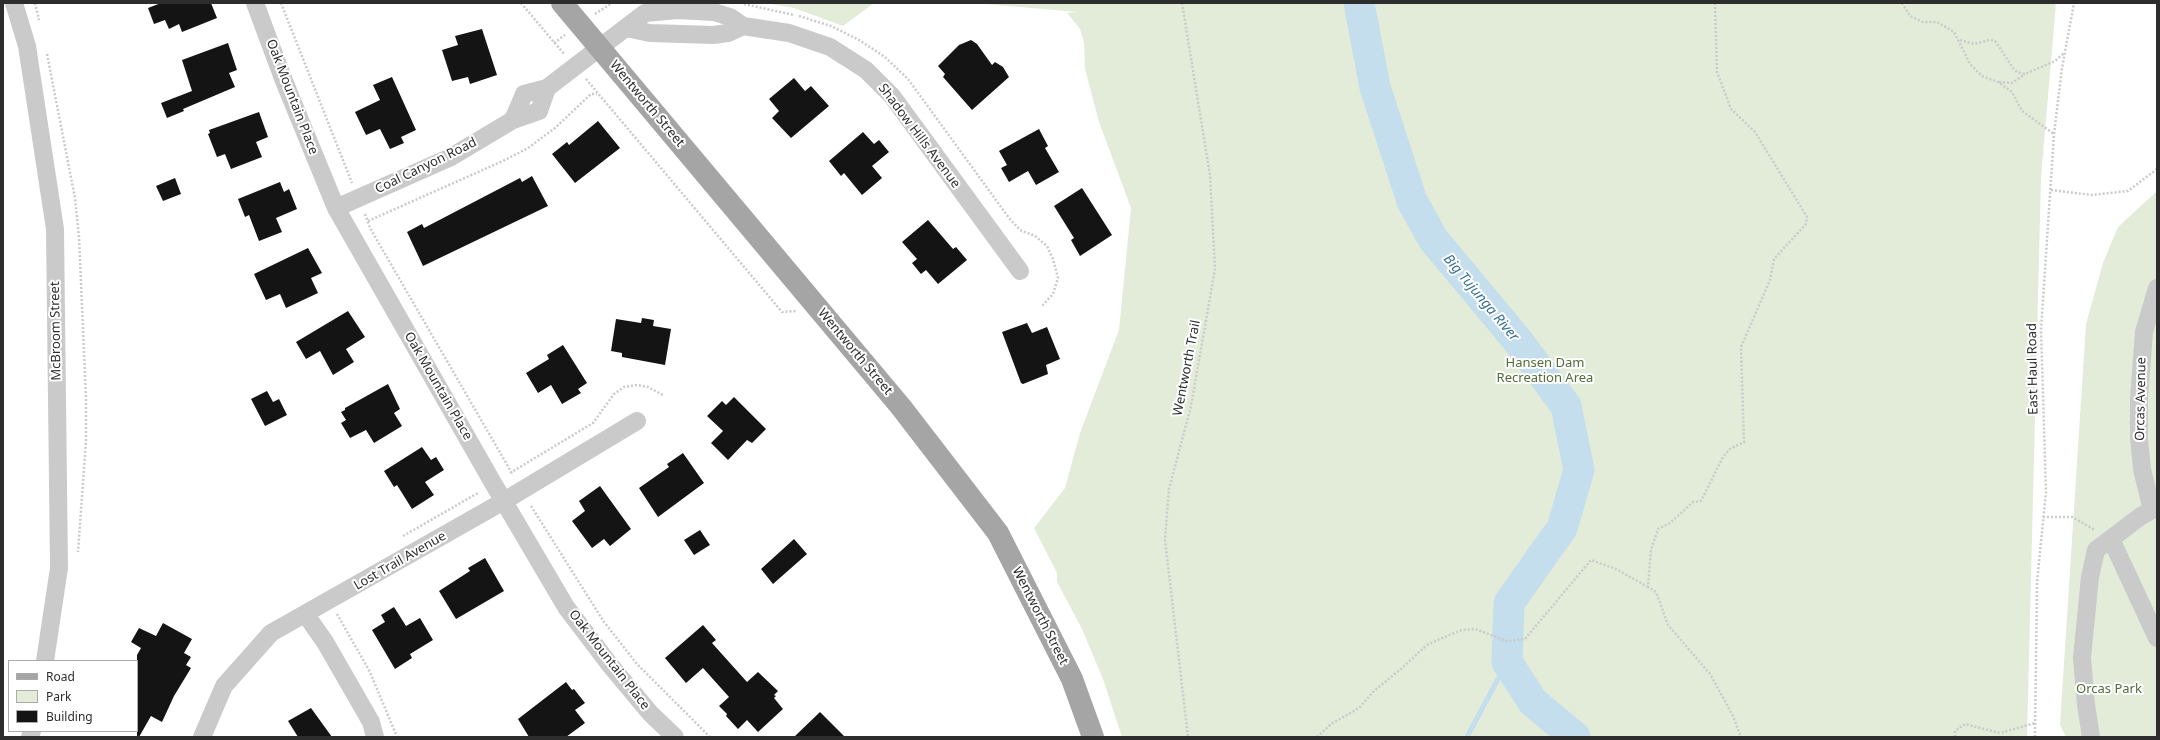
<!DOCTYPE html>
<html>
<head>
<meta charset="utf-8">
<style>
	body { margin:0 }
	#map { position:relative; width:2160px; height:740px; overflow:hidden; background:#fff; font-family:"Noto Sans",sans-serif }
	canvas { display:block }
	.frame { position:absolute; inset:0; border:4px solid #2d2d2d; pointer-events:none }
	.legend { position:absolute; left:8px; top:660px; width:130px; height:72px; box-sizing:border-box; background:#fff; border:1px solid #ababab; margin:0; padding:5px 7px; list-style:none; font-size:12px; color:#2d2d2d }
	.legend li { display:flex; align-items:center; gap:8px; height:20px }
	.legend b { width:20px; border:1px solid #ababab }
</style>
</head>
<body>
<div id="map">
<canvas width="2160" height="740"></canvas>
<div class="frame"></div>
<ul class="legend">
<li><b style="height:5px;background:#a5a5a5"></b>Road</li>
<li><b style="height:11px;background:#e3ecd9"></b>Park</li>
<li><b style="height:11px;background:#141414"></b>Building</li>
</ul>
</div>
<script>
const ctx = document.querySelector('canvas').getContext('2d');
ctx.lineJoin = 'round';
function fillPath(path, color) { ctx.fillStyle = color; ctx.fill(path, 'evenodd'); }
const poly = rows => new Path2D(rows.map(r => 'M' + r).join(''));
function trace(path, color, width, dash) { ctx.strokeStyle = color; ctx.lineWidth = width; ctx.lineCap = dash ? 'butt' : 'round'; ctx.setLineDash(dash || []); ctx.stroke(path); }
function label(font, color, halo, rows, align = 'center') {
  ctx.font = font + ' "Noto Sans",sans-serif'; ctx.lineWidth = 4; ctx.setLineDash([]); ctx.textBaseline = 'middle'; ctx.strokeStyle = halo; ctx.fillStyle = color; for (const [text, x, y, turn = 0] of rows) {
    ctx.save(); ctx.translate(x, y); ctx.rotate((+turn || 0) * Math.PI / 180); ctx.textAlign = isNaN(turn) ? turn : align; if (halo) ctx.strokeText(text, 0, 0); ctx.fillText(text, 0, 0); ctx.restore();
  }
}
const green = poly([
	[766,3,874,3,843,26,794,8],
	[974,3,2056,3,2041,178,2027,737,1122,737,1103,679,1082,629,1057,582,1057,573,1034,528,1065,488,1080,433,1119,330,1131,208,1099,122,1085,69,1084,43,1080,29,1067,13,1077,12],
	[2157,191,2157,737,2066,737,2060,725,2086,324,2103,263,2118,227]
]);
const stream = poly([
	[1467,737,1507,662]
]);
const river = poly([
	[1359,3,1375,87,1412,201,1433,239,1518,341,1566,406,1579,470,1562,528,1509,603,1507,662,1533,702,1575,737]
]);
const building = poly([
	[161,3,211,3,217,18,182,32,179,24,169,29,165,20,154,24,148,8],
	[482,29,497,75,470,84,468,77,452,81,442,50,458,45,455,36],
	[971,40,977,44,992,65,995,62,1003,67,1009,77,972,110,943,77,945,74,938,66,959,45],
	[228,43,237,70,229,73,235,87,183,109,184,111,167,118,161,103,192,91,182,60],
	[392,77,416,130,401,137,404,143,390,149,380,129,366,135,355,112,380,100,373,85],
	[794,78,805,91,811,86,829,106,791,138,772,118,779,111,769,99],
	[259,112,268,137,256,142,262,157,231,169,225,154,217,157,208,134,210,133,209,130],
	[598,121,620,148,575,183,552,154,567,142,569,145],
	[1039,129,1048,146,1045,148,1059,172,1036,185,1028,171,1009,182,1001,168,1007,165,999,151],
	[863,132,874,144,879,140,889,152,872,166,882,178,862,195,844,173,841,176,829,161],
	[532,176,548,206,423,266,407,232,422,224,424,228,520,178,522,182],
	[175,178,181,194,163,201,156,186],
	[280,182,284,192,289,189,297,209,276,218,282,232,259,241,249,215,245,217,238,199],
	[1082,188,1112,235,1080,256,1071,240,1074,238,1054,206],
	[928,220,953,249,956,247,967,260,938,284,926,270,921,274,912,263,917,259,902,242],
	[308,248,322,273,311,278,318,293,286,308,280,294,266,300,254,274],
	[348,311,365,337,346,349,354,362,333,375,320,351,306,359,296,342],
	[642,318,654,320,653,326,671,329,665,365,622,357,622,353,611,351,616,319,641,323],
	[1027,323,1032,333,1047,327,1060,359,1046,365,1048,374,1023,384,1021,383,1002,332],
	[563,345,587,383,578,389,581,393,562,404,551,385,538,393,526,373,549,359,547,355],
	[388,384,400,409,394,413,402,426,374,443,366,430,350,438,341,423,346,420,341,412,345,410,345,408],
	[267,391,273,402,279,399,287,415,265,426,251,399],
	[734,397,766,429,752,443,747,440,728,460,711,443,723,431,707,416,722,401,726,405],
	[422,447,431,460,436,457,444,470,425,482,434,495,412,509,397,485,394,487,384,471],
	[683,453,704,483,658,517,639,488,669,467,667,464],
	[600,486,631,529,610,546,604,539,592,548,572,521,585,511,579,501],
	[700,530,710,545,694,555,684,540],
	[794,539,807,554,773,584,761,569],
	[485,558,504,591,456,619,439,591,470,571,468,568],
	[394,607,406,626,420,618,433,640,410,654,412,658,395,669,372,630,385,622,381,615],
	[163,623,192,639,184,653,191,657,186,665,191,668,174,696,162,722,151,716,139,737,137,737,137,655,141,648,131,642,139,628,156,636],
	[703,625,716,640,712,643,747,682,758,672,778,691,774,695,776,696,774,698,783,709,758,732,747,720,738,729,726,716,727,714,719,706,729,697,703,668,686,683,665,658],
	[566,682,572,690,574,689,585,703,575,710,585,723,566,737,529,737,518,719],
	[311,708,332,737,298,737,288,721],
	[820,712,845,737,794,737]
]);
const path = poly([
	[35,3,39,20],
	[281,3,352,183],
	[521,3,564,54],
	[1182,3,1210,175,1215,269,1191,406,1169,489,1167,513,1165,540,1188,737],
	[1715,3,1717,72,1731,109,1755,132,1807,217,1806,224,1774,259,1770,280,1741,347,1744,442,1730,449,1723,457,1701,501,1693,502,1670,523,1658,529,1651,550,1648,587,1656,592,1668,625,1710,674,1733,716,1741,737],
	[1902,3,1910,16,1923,22,1937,22,1954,32,1970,64,1982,76,1998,82,2012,92,2022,111,2054,134],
	[744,4,794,15],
	[595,14,612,3],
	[799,16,831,26,859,40,885,57,908,79,1009,218,1020,230,1035,236,1047,246,1053,259,1058,278,1053,294,1041,307],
	[1960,40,1974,44,1990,40,1995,41,2013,68,2017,72,2025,74,2055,61,2064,53],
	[554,43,565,35],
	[47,54,75,198,79,237,86,398,86,441,78,552],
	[586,79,782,312,796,311],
	[1999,82,2012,83,2025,74],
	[2051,190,2092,195,2128,191,2157,169],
	[365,214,370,228,513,475],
	[368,221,503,161,528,148,555,128,591,94,597,94],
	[510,473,593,423,614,394,624,387,637,385,648,387,663,395],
	[531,506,604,622,637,664,710,737],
	[2043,517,2072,517,2095,530],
	[403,536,478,493],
	[337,614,370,672,397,737],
	[1317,737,1331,724,1359,708,1374,691,1401,669,1427,645,1442,638,1462,630,1475,629,1507,641,1525,639,1591,560,1616,569,1648,587],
	[1955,737,1955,731,1965,724,2000,733,2035,723],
	[2035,737,2037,582,2046,492,2041,330,2054,134,2062,68,2074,3]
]);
const minor = poly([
	[14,3,27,46,55,229,59,568,45,661],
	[255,3,284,81,336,208,493,483,566,607,610,665,650,713,675,737],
	[626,28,650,33,713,35,728,33,743,26],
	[513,120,524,94,547,88,645,13,677,10,714,12,730,17,743,26,789,33,830,47,866,70,892,96,1020,271],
	[336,208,451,157,513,120,539,111,547,88],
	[2111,539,2157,638],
	[306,615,325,642,371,722,375,737],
	[30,737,32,731],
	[202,737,224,686,271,633,504,501,637,421],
	[2091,737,2086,705,2082,658,2090,577,2096,550,2141,516,2152,510,2142,469,2139,438,2139,398,2144,332,2157,288]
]);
const major = poly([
	[562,3,901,407,998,533,1072,679,1093,737]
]);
const streetNames = [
	["Oak Mountain Place",292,97,69],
	["Wentworth Street",647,104,50],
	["Shadow Hills Avenue",919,136,53],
	["Coal Canyon Road",426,166,-26],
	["McBroom Street",56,331,-91],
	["Wentworth Street",855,352,50],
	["Wentworth Trail",1187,368,-79],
	["East Haul Road",2033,369,-91],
	["Oak Mountain Place",438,386,60],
	["Orcas Avenue",2141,399,-89],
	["Lost Trail Avenue",400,561,-30],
	["Wentworth Street",1040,616,63],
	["Oak Mountain Place",609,660,52]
];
const parkNames = [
	["Hansen Dam",1545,363],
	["Recreation Area",1545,378],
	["Orcas Park",2109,689]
];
const waterNames = [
	["Big Tujunga River",1481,298,50]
];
fillPath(green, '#e3ecd9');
trace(stream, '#c4deed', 5);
trace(river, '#c4deed', 31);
fillPath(building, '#141414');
trace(path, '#cacaca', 2.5, [2, 2]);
trace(minor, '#cacaca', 18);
trace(major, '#a5a5a5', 22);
label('13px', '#2d2d2d', '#fff', streetNames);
label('13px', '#506c38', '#fff', parkNames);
label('italic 14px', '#367094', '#fff', waterNames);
</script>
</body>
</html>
